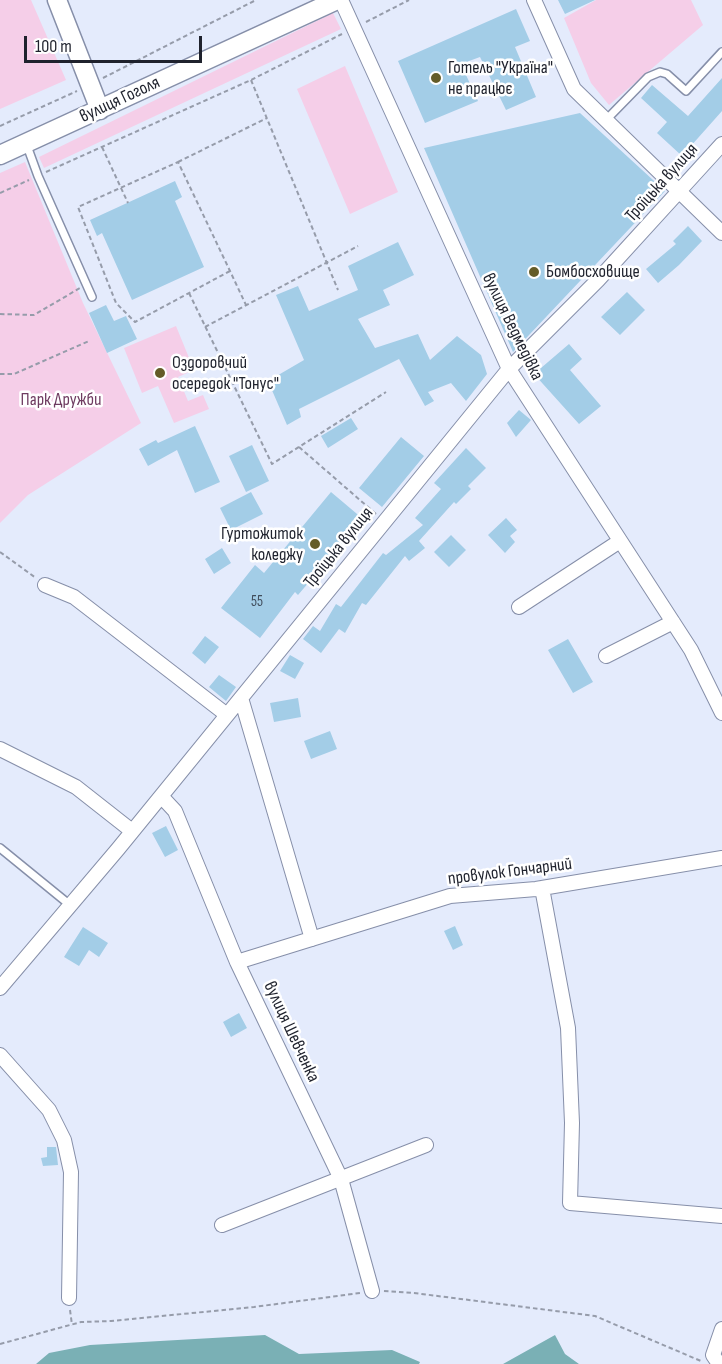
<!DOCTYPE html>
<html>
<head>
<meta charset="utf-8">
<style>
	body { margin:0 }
	#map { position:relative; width:722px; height:1364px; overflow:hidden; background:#e4ebfc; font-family:"Sofia Sans Condensed",sans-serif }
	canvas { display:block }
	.scale { position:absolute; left:24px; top:36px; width:178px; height:27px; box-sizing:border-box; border:3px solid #1f222d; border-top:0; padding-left:8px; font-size:18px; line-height:21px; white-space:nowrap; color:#1f222d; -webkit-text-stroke:4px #fff; paint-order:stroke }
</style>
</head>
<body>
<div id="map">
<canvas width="722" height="1364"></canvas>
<div class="scale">100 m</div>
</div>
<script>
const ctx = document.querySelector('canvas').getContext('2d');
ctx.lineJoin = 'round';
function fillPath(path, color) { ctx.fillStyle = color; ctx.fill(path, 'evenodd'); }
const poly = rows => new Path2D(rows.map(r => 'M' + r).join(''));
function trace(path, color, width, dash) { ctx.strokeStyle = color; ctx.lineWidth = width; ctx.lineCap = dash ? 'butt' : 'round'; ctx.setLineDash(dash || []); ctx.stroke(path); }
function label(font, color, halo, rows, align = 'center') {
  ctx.font = font + ' "Sofia Sans Condensed",sans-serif'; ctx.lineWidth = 5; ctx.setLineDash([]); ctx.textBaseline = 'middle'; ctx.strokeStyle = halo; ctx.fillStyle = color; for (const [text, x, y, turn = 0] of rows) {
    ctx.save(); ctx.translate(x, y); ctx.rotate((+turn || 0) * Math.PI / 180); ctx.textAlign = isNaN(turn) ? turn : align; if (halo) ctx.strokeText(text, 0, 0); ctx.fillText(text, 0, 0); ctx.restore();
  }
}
const green = poly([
	[0,0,31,0,66,80,0,109],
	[596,0,691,0,703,25,609,105,591,83,564,18],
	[333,13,341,29,44,168,39,157],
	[345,66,398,192,350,214,297,89],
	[25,162,83,303,141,423,28,495,0,523,0,173],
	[176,326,194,370,178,377,188,401,203,395,209,409,174,423,158,386,142,393,124,348]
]);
const water = poly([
	[265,1335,299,1354,392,1350,420,1362,419,1364,36,1364,49,1353,90,1345],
	[555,1335,565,1354,579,1364,503,1364]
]);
const building = poly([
	[558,0,595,0,565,14],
	[516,9,530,41,515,47,536,97,506,110,480,57,461,64,478,101,425,123,398,61],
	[722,78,722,111,682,156,657,133,667,122,641,98,652,85,688,116],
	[580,113,665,191,513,352,424,148],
	[175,181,182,197,175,201,204,267,132,300,102,233,97,236,90,220],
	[688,226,702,241,679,265,658,283,646,269,676,244,673,241],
	[398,242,414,275,383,290,390,305,358,319,375,348,418,334,430,360,457,336,481,355,487,374,466,401,451,383,428,392,434,401,425,406,399,359,299,409,301,417,287,425,268,381,304,360,276,295,298,286,309,311,358,290,348,266],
	[627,292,645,310,620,335,601,317],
	[106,305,114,321,126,316,137,339,107,353,89,313],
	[569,344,582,359,570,370,601,406,579,424,534,374],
	[519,410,531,420,516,437,507,423],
	[351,418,358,429,328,448,321,436],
	[195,426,220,482,195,493,177,450,148,466,139,449,156,440,158,443],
	[401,437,424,456,382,507,359,488],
	[252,445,269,481,246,492,229,456],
	[466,448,486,468,468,486,471,489,456,504,454,502,419,541,425,548,409,561,405,556,366,605,362,603,345,633,339,629,321,653,303,639,313,626,320,631,336,604,341,607,383,553,386,555,423,525,415,518,441,489,434,483],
	[251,492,263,514,231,530,220,508],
	[331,492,363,519,298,595,295,592,260,638,221,608,255,565,264,573],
	[506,518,517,530,510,536,515,542,505,553,488,535],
	[451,535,466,550,449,567,434,552],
	[222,548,231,563,214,574,205,559],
	[205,636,219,647,205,664,192,653],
	[568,639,593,682,573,693,548,650],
	[290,655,304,663,295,679,280,671],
	[219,675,236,687,226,701,209,687],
	[298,698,301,717,274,722,270,703],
	[330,731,337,749,311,759,304,741],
	[166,826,178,850,165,857,152,833],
	[455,926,463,945,453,950,444,931],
	[83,927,108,943,99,957,89,950,79,966,64,957],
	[239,1013,247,1028,231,1037,223,1022],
	[47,1147,56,1147,58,1165,43,1166,41,1158,47,1157]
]);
const path = poly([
	[366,22,409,0],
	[103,78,256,0],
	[251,80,338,290],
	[0,126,77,91],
	[102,147,128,203],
	[178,162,267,118],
	[46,172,251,80,342,34],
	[0,193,29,180],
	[230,271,135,322,116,303,78,207,178,162,230,271,246,305],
	[189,293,272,464,386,392],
	[0,314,34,315,80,288],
	[205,327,358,246],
	[0,374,14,374,89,341],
	[299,447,376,514],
	[0,552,36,578],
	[384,1291,414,1293,595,1316,701,1361],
	[70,1310,72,1325],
	[0,1344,81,1322,111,1321,254,1307,360,1293]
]);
const service = poly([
	[606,120,648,77,660,72,667,74,686,91,722,52],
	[26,143,38,176,92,297],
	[0,848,70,905]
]);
const minor = poly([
	[341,0,509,369,691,650,722,713],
	[534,0,574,89,722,233],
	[45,585,74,597,227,715],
	[519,607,620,541],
	[606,656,673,622],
	[241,698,312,939],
	[0,749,76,787,132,831],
	[161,796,175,811,237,962,341,1179,372,1291],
	[542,888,568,1028,572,1123,570,1203,722,1216],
	[237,962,450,896,536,889,722,858],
	[0,988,118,849,509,369,598,280,722,144],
	[0,1055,49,1110,64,1140,71,1172,69,1298],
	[222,1225,426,1145],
	[719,1364,713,1355,722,1329]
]);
const tertiary = poly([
	[57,0,100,110],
	[0,155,337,0]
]);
const markers = [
	[436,78,6,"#645c28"],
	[534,272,6,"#645c28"],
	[160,373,6,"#645c28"],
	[315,544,6,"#645c28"]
];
const numberNames = [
	["55",257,602]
];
const poiNames = [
	["Готель \"Україна\"",448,68],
	["не працює",448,89],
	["Бомбосховище",546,272],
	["Оздоровчий",172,363],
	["осередок \"Тонус\"",172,384],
	["Гуртожиток",303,534,"right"],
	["коледжу",303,555,"right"]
];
const streetNames = [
	["вулиця Гоголя",120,100,-25],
	["Троїцька вулиця",662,183,-48],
	["вулиця Ведмедівка",512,327,64],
	["Троїцька вулиця",339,548,-51],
	["провулок Гончарний",510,872,-7],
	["вулиця Шевченка",291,1032,65]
];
const parkNames = [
	["Парк Дружби",61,400]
];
fillPath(green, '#f5cee8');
fillPath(water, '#7ab0b5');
fillPath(building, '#a3cde7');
trace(service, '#868fa9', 10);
trace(minor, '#868fa9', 16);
trace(tertiary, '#868fa9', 21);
trace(path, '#969caa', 2, [4.5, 3]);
trace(service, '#fff', 7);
trace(minor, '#fff', 14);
trace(tertiary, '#fff', 18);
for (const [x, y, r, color] of markers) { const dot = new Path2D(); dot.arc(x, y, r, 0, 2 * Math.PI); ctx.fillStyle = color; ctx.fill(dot); trace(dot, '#fff', 2); }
label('15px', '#404d5c', null, numberNames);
label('18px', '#1f222d', '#fff', poiNames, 'left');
label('18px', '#1f222d', '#fff', streetNames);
label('18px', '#6f3c61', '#fff', parkNames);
</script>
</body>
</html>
